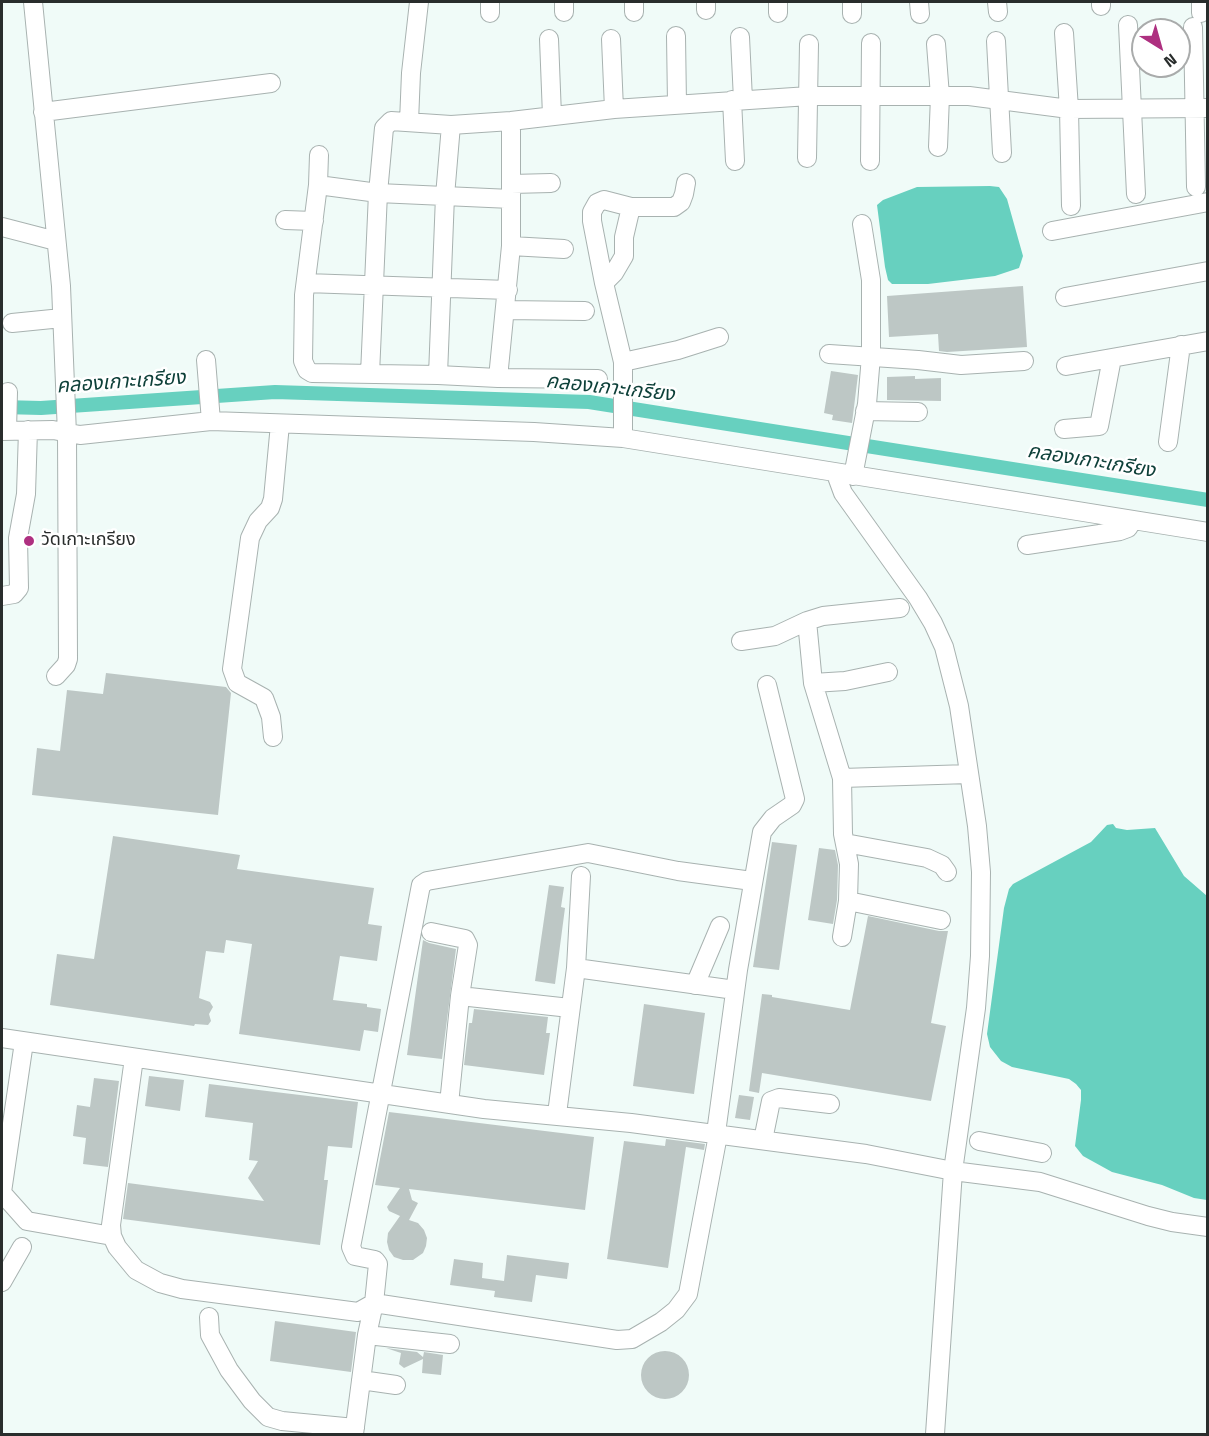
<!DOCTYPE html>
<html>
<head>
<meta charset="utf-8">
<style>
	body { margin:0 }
	#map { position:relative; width:1209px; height:1436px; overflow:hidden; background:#f0fbf8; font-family:"Titillium Web",sans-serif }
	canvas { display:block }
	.frame { position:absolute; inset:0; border:3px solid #292d2c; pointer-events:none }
	.north { position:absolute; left:1131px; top:18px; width:60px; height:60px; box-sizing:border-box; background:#fff; border:2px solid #a9abab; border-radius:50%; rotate:143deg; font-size:16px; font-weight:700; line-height:24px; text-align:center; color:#292d2c }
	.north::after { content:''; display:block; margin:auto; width:21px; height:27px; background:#ae3080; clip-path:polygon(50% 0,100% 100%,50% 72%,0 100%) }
</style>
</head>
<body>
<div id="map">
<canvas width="1209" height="1436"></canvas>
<div class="frame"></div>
<div class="north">N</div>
</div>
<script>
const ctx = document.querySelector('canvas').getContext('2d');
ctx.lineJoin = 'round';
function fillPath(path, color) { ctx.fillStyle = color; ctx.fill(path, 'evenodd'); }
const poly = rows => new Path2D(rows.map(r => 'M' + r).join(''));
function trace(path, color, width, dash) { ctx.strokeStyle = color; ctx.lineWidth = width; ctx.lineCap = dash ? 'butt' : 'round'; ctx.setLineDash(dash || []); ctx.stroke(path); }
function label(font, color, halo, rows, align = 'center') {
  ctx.font = font + ' "Titillium Web","Noto Sans Thai",sans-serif'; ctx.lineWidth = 5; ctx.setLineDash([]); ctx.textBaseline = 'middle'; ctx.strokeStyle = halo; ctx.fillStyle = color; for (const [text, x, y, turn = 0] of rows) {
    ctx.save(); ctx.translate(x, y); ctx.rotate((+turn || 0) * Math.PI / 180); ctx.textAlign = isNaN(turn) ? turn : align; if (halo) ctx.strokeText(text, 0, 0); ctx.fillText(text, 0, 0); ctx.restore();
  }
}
const water = poly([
	[990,186,999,187,1007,199,1023,256,1019,268,995,276,928,284,892,284,888,280,885,267,877,205,883,200,917,187],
	[1113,824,1116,828,1127,830,1155,828,1184,876,1207,896,1207,1200,1194,1198,1162,1185,1112,1172,1083,1156,1075,1146,1081,1100,1081,1090,1076,1084,1069,1079,1012,1067,1001,1061,990,1047,987,1034,1004,908,1009,889,1013,884,1091,842,1107,825]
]);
const canal = poly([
	[2,407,41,408,275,392,589,402,1208,500]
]);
const building = poly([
	[1023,286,1027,347,947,352,939,351,938,334,889,337,887,296],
	[831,371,858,375,852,423,832,420,833,415,824,413],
	[915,376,915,379,941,378,941,401,887,400,887,377],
	[106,673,226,687,231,693,218,815,32,795,37,748,60,751,67,690,103,694],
	[113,836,240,855,237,869,374,888,368,924,382,926,377,961,340,956,333,1000,367,1004,367,1007,381,1009,378,1032,364,1030,360,1051,239,1034,252,944,226,940,224,953,206,951,199,998,210,1002,213,1007,209,1014,211,1021,208,1025,195,1024,194,1026,50,1005,57,954,94,959],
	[772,842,797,845,779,970,753,967],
	[819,848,835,850,838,865,837,900,833,924,808,920],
	[549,885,564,887,561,907,565,908,555,984,535,981],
	[868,916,939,931,948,931,931,1023,946,1026,931,1101,762,1073,759,1093,749,1091,762,994,772,995,772,997,850,1010],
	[423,940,429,943,456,949,442,1059,407,1055],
	[644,1004,705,1013,694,1094,633,1086],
	[474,1009,548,1017,546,1033,550,1033,544,1075,464,1065,469,1023,472,1023],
	[149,1076,184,1080,180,1111,145,1106],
	[94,1078,119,1081,108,1167,83,1164,86,1138,73,1136,77,1105,90,1107],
	[209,1084,358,1102,352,1148,328,1146,324,1180,328,1180,320,1245,123,1219,128,1183,264,1201,248,1178,258,1161,249,1160,253,1123,205,1117],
	[739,1095,754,1097,750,1120,735,1118],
	[389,1112,594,1137,585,1210,409,1189,412,1200,418,1203,409,1220,418,1223,424,1230,427,1238,426,1246,423,1253,413,1260,403,1260,394,1257,389,1250,387,1242,388,1233,400,1216,389,1211,387,1207,400,1188,375,1185],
	[666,1139,705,1144,704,1150,686,1147,668,1268,607,1259,624,1141,665,1146],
	[507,1255,569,1263,567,1279,536,1275,532,1302,494,1297,495,1291,450,1285,454,1259,483,1263,482,1278,504,1281],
	[275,1321,356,1332,351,1372,270,1361],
	[386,1348,417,1352,423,1357,424,1352,443,1355,441,1375,422,1373,423,1359,404,1368,399,1364,401,1353],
	'641 1375a24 24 0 1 1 48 0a24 24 0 1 1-48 0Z'
]);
const minor = poly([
	[33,2,61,286,67,434,68,659,66,665,56,676],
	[564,2,564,12],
	[634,2,634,12],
	[706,2,706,10],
	[778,2,778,13],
	[852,2,852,14],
	[919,2,920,14],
	[997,2,998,12],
	[1101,6,1101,2],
	[490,13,490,2],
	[1201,13,1201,2],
	[1128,25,1136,194],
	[1193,27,1196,187],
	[1064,33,1069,109,1071,206],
	[676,36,677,104],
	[740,37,743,100],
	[549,39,552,116],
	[611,39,614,109],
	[996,41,1002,153],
	[936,44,940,96,938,147],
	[732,100,735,161],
	[43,112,271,83],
	[409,122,411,73,419,2],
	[319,155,318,185,304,295,303,361,307,370,312,373,438,375,498,378,598,379],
	[807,158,809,44],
	[870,161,871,43],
	[511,184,551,183],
	[318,185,378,193,511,199],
	[285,220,314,221],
	[2,227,56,241],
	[1052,231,1208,202],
	[511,246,564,249],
	[306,283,508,290],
	[604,283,614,273,624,256,624,237,631,207],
	[1065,297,1208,271],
	[505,310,585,311],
	[12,323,62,318],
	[829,354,918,360,961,365,1024,361],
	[206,360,211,421],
	[623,362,678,350,719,337],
	[1066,366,1208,341],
	[370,374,378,193,384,128,391,121,451,125,511,121,614,109,809,96,969,96,1069,109,1208,108],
	[438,375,445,196,451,125],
	[498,378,511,246,511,121],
	[865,411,918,412],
	[1064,429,1099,426,1112,358],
	[2,431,53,430,80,435,211,421,534,432,623,438,1208,532],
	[7,431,8,392],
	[623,438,623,362,604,283,592,221,592,212,597,203,604,200,631,207,674,207,681,202,684,194,686,183],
	[1168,442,1181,345],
	[836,474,843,493,918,598,933,623,944,647,959,706,977,826,981,872,980,956,976,1008,953,1171,935,1434],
	[853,476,867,404,871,356,871,280,862,224],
	[1027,545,1120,531,1128,528,1133,520],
	[2,596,14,594,19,588,18,538,26,494,28,430],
	[807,621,823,616,900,608],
	[741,641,775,636,807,621,813,683,842,778,843,834,849,864,848,901,842,937],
	[813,683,845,681,888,672],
	[273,737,271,717,264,698,237,683,232,669,250,538,258,521,270,508,273,499,280,424],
	[842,778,969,774],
	[845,843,927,858,942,865,947,872],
	[848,901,941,920],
	[431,932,465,939,468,945,460,996,449,1104],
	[576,968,735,990],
	[695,985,720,926],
	[460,996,570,1008],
	[2,1038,484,1109,631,1123,866,1154,953,1171,1040,1182,1148,1216,1172,1222,1208,1227],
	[557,1114,576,968,581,876],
	[716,1133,738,970,762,832,773,818,792,805,795,799,767,685],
	[763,1140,771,1101,779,1098,830,1104],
	[979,1141,1042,1153],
	[2,1192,24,1042],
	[2,1193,27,1221,112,1236,117,1247,136,1270,160,1283,182,1289,358,1312,374,1303,617,1340,632,1339,661,1322,676,1310,688,1294,718,1135],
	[112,1236,111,1225,134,1058],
	[2,1282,22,1247],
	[209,1317,210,1335,229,1370,252,1401,268,1417,282,1421,355,1428],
	[367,1335,450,1344],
	[361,1380,396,1385],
	[354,1434,367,1335,374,1303,378,1264,375,1260,355,1256,351,1247,421,885,427,881,588,853,678,871,752,881]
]);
const markers = [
	[29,541,6,"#ae3080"]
];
const poiNames = [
	["วัดเกาะเกรียง",41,541]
];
const waterNames = [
	["คลองเกาะเกรียง",121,383,-4],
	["คลองเกาะเกรียง",610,389,6],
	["คลองเกาะเกรียง",1091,462,9]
];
fillPath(water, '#67d0bf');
trace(canal, '#67d0bf', 14);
fillPath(building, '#bdc7c5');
trace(minor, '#a8b2b0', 20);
trace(minor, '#fff', 18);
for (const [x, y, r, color] of markers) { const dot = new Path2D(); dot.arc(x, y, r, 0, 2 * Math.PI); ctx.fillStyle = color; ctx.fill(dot); trace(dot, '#fff', 2); }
label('18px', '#292d2c', '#fff', poiNames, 'left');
label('italic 20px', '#0e4039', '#fff', waterNames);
</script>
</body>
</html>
